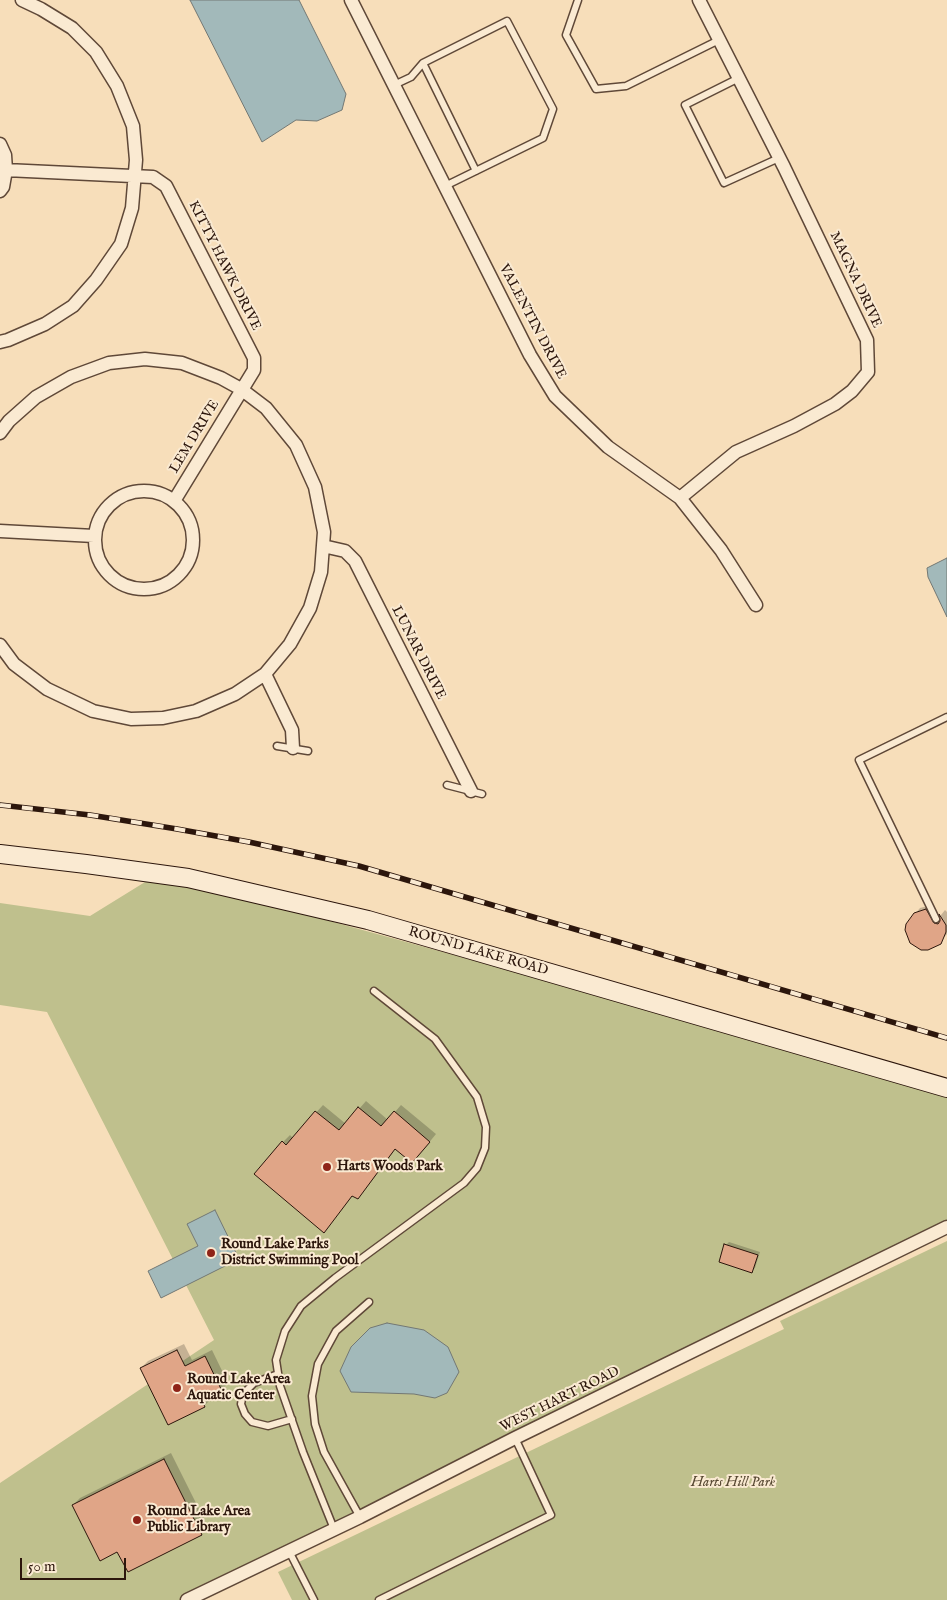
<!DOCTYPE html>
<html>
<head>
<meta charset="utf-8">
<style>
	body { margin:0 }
	#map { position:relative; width:947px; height:1600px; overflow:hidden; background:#f7deba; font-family:"IM FELL English",serif }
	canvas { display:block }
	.scale { position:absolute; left:20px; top:1558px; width:106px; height:22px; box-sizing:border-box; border:2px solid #2c160c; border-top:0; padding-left:6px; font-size:15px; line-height:18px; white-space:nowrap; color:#2c160c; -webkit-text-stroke:4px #faead2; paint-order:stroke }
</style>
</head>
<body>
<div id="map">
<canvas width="947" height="1600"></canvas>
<div class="scale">50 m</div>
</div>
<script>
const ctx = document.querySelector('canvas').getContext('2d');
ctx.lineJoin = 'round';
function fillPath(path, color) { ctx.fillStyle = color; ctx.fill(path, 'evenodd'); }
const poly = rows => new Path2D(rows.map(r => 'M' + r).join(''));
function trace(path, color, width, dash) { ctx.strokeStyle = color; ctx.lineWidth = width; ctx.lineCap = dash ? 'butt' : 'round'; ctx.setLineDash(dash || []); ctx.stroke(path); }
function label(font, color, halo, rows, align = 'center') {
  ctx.font = font + ' "IM FELL English",serif'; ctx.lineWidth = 4; ctx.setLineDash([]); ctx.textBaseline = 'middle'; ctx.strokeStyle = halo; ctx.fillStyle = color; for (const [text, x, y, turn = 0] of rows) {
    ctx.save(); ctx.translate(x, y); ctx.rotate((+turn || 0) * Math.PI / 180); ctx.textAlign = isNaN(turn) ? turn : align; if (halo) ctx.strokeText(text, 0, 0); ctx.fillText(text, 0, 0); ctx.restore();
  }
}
const green = poly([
	[158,874,947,1090,947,1230,186,1600,0,1600,0,1483,214,1340,47,1012,0,1005,0,903,90,916],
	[947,1241,947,1600,292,1600,278,1572,784,1329,780,1321]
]);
const water = poly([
	[190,0,299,0,346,94,342,110,317,121,296,120,262,142,190,0],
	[947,558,947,617,928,577,927,568,947,558],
	[215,1210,239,1259,161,1298,148,1271,198,1246,187,1224,215,1210],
	[387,1323,424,1330,448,1347,459,1372,447,1393,435,1398,414,1394,351,1392,340,1371,351,1347,370,1328,387,1323]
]);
const shadow = poly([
	[931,905,936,916,941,920,941,915,945,910,947,912,947,934,935,947,922,949,915,914,920,908],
	[366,1101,388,1120,401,1105,436,1134,419,1155,396,1148,364,1191,357,1198,353,1195,324,1231,283,1142,290,1135,293,1138,323,1105,346,1124],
	[729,1242,760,1252,755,1268,752,1271,726,1245],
	[184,1344,192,1360,212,1350,228,1383,221,1390,210,1396,211,1399,204,1406,141,1368,148,1361],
	[171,1453,208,1527,201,1534,118,1550,73,1505,80,1498]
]);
const building = poly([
	[926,909,934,923,938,924,940,921,939,914,946,925,946,932,941,944,928,950,921,950,910,943,905,930,906,924,914,913,926,909],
	[358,1107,381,1126,394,1111,430,1142,412,1163,395,1149,358,1199,352,1196,324,1233,254,1174,282,1141,286,1145,315,1111,339,1130,358,1107],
	[724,1244,758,1255,752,1273,719,1262,724,1244],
	[177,1350,185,1366,205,1356,222,1391,202,1401,205,1407,168,1425,140,1368,177,1350],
	[164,1459,202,1535,128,1572,117,1552,100,1561,72,1505,164,1459]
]);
const service = poly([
	[578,0,566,35,596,89,626,86,719,40],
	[423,63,476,171],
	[739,78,685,105,724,183,779,158],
	[394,85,411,77,423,63,507,21,553,109,543,138,445,186],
	[277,746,308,751],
	[447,785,482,794],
	[936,919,859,760,947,717],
	[278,1374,254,1383,243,1394,241,1404,245,1414,252,1422,268,1426,292,1419],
	[360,1517,324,1452,315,1424,312,1396,318,1364,336,1331,369,1302],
	[334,1529,303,1452,280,1386,276,1360,285,1331,301,1306,335,1278,464,1183,477,1168,485,1148,486,1127,477,1097,435,1039,374,991],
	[289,1551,314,1600],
	[379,1600,551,1515,515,1438]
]);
const minor = poly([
	[351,0,530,355,555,396,608,447,680,498,721,550,756,605],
	[0,144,5,155,6,170,3,187,0,191],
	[6,170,153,177,166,186,254,358,254,370,174,501],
	[0,342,8,340,45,324,73,306,96,280,121,244,132,208,136,160,133,126,117,86,96,52,72,28,41,9,22,0],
	[0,433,9,421,36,397,71,377,109,363,145,359,182,363,221,378,241,389,266,408,296,445,315,487,324,532,321,572,310,608,290,644,265,674,235,694,196,711,163,718,131,719,93,711,47,689,14,664,0,645],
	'95 540a49 49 0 1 1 98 0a49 49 0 1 1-98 0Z',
	[680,498,736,452,794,426,835,404,852,391,868,372,867,340,784,167,699,0],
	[0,531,94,536],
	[323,546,345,551,355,561,471,791],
	[265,674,292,730,293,748],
	[187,1600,360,1517,515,1438,947,1227]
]);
const secondary = poly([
	[0,854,86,864,188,878,368,920,947,1088]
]);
const rail = poly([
	[0,805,90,815,177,829,249,842,359,866,947,1038]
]);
const markers = [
	[327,1167,5,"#8f2418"],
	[211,1253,5,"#8f2418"],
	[177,1388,5,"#8f2418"],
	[137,1520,5,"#8f2418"]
];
const streetNames = [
	["KITTY HAWK DRIVE",224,266,63],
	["MAGNA DRIVE",855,280,65],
	["VALENTIN DRIVE",532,322,62],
	["LEM DRIVE",195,437,-59],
	["LUNAR DRIVE",418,653,63],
	["ROUND LAKE ROAD",478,952,16],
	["WEST HART ROAD",560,1400,-26]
];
const poiNames = [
	["Harts Woods Park",337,1167],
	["Round Lake Parks",221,1245],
	["District Swimming Pool",221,1261],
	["Round Lake Area",187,1380],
	["Aquatic Center",187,1396],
	["Round Lake Area",147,1512],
	["Public Library",147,1528]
];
const parkNames = [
	["Harts Hill Park",733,1483]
];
fillPath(green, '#bfc08d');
fillPath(water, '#a2b9ba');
trace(water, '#737874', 1);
fillPath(shadow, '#0003');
fillPath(building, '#e0a587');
trace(building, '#2c160c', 1);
trace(service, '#5f4838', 9);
trace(minor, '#5f4838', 15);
trace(secondary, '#2c160c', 20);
trace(service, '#faead2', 6);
trace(minor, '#faead2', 12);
trace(secondary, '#faead2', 18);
trace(rail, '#2c160c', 5.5);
trace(rail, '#faead2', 4, [11]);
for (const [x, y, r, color] of markers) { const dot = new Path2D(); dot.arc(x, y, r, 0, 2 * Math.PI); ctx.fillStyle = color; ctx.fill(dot); trace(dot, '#faead2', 2); }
label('14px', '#2c160c', '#faead2', streetNames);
label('bold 14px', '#2c160c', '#faead2', poiNames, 'left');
label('italic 14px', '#584933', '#faead2', parkNames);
</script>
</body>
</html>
